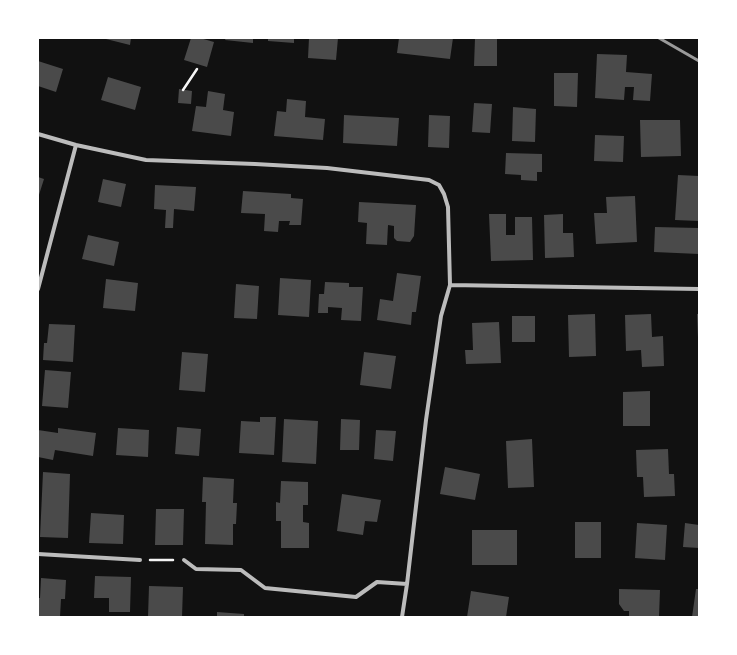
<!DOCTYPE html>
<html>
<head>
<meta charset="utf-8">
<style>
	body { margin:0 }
	#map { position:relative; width:737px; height:655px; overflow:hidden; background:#111; font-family:"Libre Baskerville",serif }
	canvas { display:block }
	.frame { position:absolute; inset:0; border:39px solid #fff; pointer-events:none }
</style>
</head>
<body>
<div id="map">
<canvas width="737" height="655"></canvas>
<div class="frame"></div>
</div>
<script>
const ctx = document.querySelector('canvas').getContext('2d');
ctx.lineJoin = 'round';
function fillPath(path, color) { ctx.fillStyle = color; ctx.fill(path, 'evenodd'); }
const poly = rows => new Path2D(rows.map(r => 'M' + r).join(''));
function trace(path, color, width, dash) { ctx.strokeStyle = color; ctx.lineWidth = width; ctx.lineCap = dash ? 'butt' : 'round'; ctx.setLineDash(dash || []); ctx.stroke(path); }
const building = poly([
	[102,38,131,38,130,45],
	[191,38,200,38,214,42,207,67,184,60],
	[226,38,253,38,253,43,225,40],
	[268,38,294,38,294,43,268,41],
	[309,38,338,38,336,60,308,58],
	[399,38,453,38,450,59,397,53],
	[475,38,497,38,497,66,474,66],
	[597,54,627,55,626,72,652,74,650,101,633,100,634,87,625,87,624,100,595,98],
	[38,61,63,69,56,92,38,86],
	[554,73,578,73,577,107,554,106],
	[108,77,141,87,135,110,101,100],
	[179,89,192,91,191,104,178,103],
	[208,91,225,94,223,110,234,112,231,136,192,131,196,106,206,107],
	[287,99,306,101,305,117,325,119,323,140,274,136,277,111,286,112],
	[474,103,492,104,490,133,472,132],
	[513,107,536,109,535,142,512,141],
	[344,115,399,118,397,146,343,143],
	[429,115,450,116,449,148,428,147],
	[640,120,680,120,681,156,641,157],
	[595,135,624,136,623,162,594,161],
	[506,153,542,154,542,172,537,172,537,181,521,180,521,175,505,174],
	[678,175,699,176,699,221,675,220],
	[38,177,44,179,38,198],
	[103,179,126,184,121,207,98,202],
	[155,185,196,187,194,211,174,209,173,228,165,228,166,210,154,209],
	[243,191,291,194,291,198,303,199,301,225,289,225,290,221,279,221,278,232,264,231,265,214,241,213],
	[635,196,637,242,596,244,594,213,607,213,606,197],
	[359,202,416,205,414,236,410,242,397,241,394,238,394,226,388,225,387,245,366,244,367,223,358,222],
	[489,214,506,214,506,235,515,235,515,217,532,217,533,260,491,261],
	[563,214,563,233,573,233,574,257,545,258,544,215],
	[655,227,699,228,699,254,654,252],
	[88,235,119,242,114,266,82,259],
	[397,273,421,276,416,312,412,312,411,325,377,320,380,299,393,301],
	[280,278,311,280,309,317,278,315],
	[106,279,138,283,135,311,103,308],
	[325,282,349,283,349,287,363,287,361,321,341,320,342,308,328,307,328,313,318,313,319,294,324,294],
	[236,284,259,286,257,319,234,318],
	[595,314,596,356,569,357,568,315],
	[651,314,652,337,663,336,664,366,642,367,641,350,626,351,625,315],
	[697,314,699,314,699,338,698,338],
	[512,316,535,316,535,342,512,342],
	[499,322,501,363,466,364,465,350,473,350,472,323],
	[49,324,75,325,73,362,43,360,44,343,47,343],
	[182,352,208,354,205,392,179,390],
	[364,352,396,356,391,389,360,385],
	[45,370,71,372,68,408,42,406],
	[650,391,650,426,623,426,623,392],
	[260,417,276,417,274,455,239,453,241,421,260,422],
	[284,419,318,421,316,464,282,462],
	[341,419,360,420,359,450,340,450],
	[177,427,201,429,199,456,175,454],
	[58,428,96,433,93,456,55,450,53,460,38,457,38,430,58,433],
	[118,428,149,430,148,457,116,455],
	[376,430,396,431,393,461,374,459],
	[532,439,534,487,508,488,506,441],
	[668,449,669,474,674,474,675,496,644,497,643,477,637,477,636,450],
	[445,467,480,474,475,500,440,494],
	[43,472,70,474,68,538,40,537],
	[203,477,234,479,233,503,237,503,236,524,233,524,233,545,205,544,206,502,202,502],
	[281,481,308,482,308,505,303,505,303,522,309,523,309,548,281,548,281,521,276,521,276,502,280,503],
	[342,494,381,500,377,522,365,521,363,535,337,531],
	[156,509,184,509,183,545,155,545],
	[91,513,124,515,123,544,89,543],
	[575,522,601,522,601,558,575,558],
	[637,523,667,525,665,560,635,558],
	[685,523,699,525,699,548,683,547],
	[472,530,517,530,517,565,472,565],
	[95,576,131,577,130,612,109,612,109,598,94,598],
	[41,578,66,580,65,599,61,599,60,617,38,617,38,598,40,598],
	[149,586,183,587,182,617,148,617],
	[619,589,660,590,659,617,629,617,629,611,624,611,619,604],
	[696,589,699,589,699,617,692,617],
	[471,591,509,597,506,617,467,617],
	[217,612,244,614,244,617,217,617]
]);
const path = poly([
	[183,90,197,69],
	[150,560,173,560]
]);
const minor = poly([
	[38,134,76,145,146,160,255,164,327,168,429,180,439,185,444,194,448,207,450,285],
	[38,289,76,145],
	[38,554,140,560],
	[184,560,196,569,241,570,265,588,356,597,377,582,407,584],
	[402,617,407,584,426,420,441,316,450,285,699,289]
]);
const rail = poly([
	[659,38,699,61]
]);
fillPath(building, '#4a4a4a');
trace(path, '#f5f5f5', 2.5);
trace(minor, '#bcbcbc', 4);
trace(rail, '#9a9a9a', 3);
</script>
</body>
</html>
